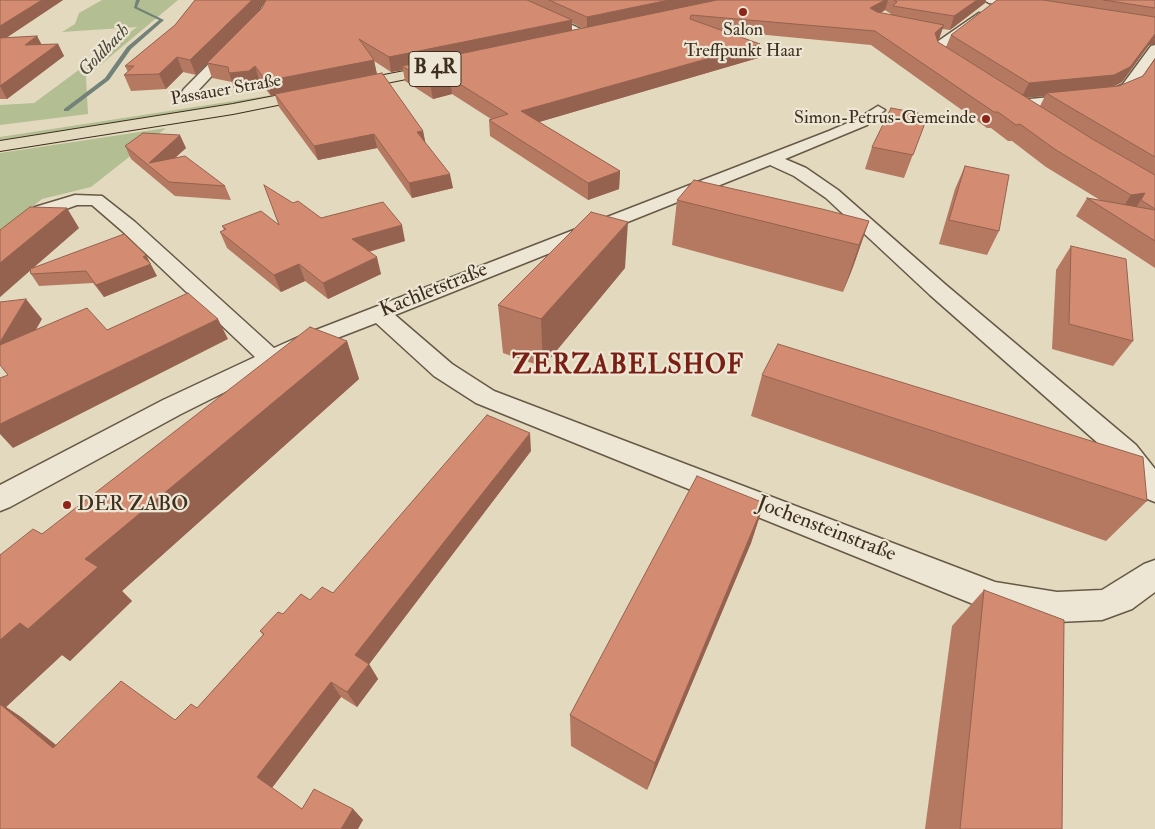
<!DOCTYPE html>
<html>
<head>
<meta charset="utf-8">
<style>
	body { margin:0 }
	canvas { display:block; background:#e3d9be }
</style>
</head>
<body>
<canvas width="1155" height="829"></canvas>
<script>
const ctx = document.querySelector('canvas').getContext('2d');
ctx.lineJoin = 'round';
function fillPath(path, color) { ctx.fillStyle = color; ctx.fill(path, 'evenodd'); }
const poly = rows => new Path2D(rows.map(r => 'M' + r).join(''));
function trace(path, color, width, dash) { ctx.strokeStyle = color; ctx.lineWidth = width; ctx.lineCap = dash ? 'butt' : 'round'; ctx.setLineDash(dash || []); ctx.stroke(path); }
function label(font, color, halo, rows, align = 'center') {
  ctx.font = font + ' "IM FELL Double Pica",serif'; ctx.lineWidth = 4.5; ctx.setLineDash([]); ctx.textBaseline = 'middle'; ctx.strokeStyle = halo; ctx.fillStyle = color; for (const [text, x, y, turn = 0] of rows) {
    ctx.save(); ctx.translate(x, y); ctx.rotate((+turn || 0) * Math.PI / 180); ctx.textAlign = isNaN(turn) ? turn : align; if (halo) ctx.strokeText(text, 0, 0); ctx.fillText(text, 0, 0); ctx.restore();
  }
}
const green = poly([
	[102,0,178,0,86,77,88,114,0,125,0,105,34,103,137,27,62,32,75,24,79,13],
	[305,90,324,90,0,143,0,137],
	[166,128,91,187,42,199,0,232,0,153]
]);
const stream = poly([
	[136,0,140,0,137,7,164,20,131,49,109,80,68,111,64,111,64,109,105,78,127,47,159,20,134,8,136,0]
]);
const street = poly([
	[266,0,276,0,264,20,194,95,184,95,182,92,184,89,256,16,266,0],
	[504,0,518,0,585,31,583,33,575,33,504,0],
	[984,0,1008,0,1031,4,1036,7,1031,10,989,3,984,0],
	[979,13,983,14,983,18,944,48,944,50,966,63,967,66,966,69,956,69,934,55,932,52,934,44,979,13],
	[1155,45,1155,58,1133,90,1115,99,1083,104,1019,108,1012,104,1019,100,1106,92,1123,84,1151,46,1155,45],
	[878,106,885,110,867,125,785,159,806,168,838,190,946,285,1136,445,1155,469,1155,502,1145,498,1116,459,930,295,826,198,794,176,770,165,395,315,452,364,494,391,995,582,1057,592,1102,590,1144,564,1155,560,1155,592,1132,609,1102,620,1057,622,995,612,983,608,476,403,434,376,376,323,319,345,181,414,10,507,0,511,0,485,163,400,255,357,121,230,92,205,77,205,49,215,7,248,0,250,0,234,35,207,75,195,102,196,135,222,274,348,303,335,829,131,857,119,878,106]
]);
const primary = poly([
	[441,64,448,68,446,71,233,114,0,151,0,141,233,104,441,64]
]);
const wall = poly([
	[0,0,63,0,6,38,37,36,42,45,58,44,64,56,7,99,0,99],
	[195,0,265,0,255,15,262,8,266,0,986,0,985,3,950,30,942,29,939,39,937,40,938,42,946,47,951,35,997,0,1155,0,1155,44,1149,45,1122,82,1113,87,1119,86,1143,76,1155,59,1155,268,1076,216,1087,198,1100,200,1046,167,1012,141,1008,141,991,128,987,128,871,45,725,31,760,44,758,58,539,122,620,171,619,189,588,200,490,136,489,120,491,119,452,94,433,99,405,81,403,70,391,72,374,61,377,74,423,131,425,143,453,188,412,198,377,148,318,160,279,107,275,95,271,96,260,82,254,86,234,88,232,82,212,78,207,63,196,75,183,72,166,89,131,91,124,75,128,72,125,66,175,25],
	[885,10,891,14,890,15,881,13],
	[572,23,582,28,572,30],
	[1045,96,1040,106,1026,98],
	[928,115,904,178,865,169,872,147],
	[125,146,186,148,176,157,225,186,231,200,175,196,131,159],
	[965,166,999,231,987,255,939,244,955,189],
	[677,200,869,221,853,267,843,292,672,245],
	[293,203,321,218,405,241,369,252,381,274,328,299,305,281,281,292,227,248,220,232,224,230,222,226,279,225],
	[79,228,34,267,157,276,104,297,93,283,39,286,31,274,30,270,0,297,0,230],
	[1071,246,1133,341,1113,366,1052,349,1056,270],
	[625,268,543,367,503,353,498,305],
	[347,341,359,379,122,591,132,601,70,661,62,655,6,707,21,717,56,745,175,720,197,708,263,635,260,631,283,614,310,600,333,593,531,451,369,664,378,679,357,707,341,697,272,788,302,809,353,809,363,820,0,829,0,555,42,534],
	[762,375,1147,501,1106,541,751,416],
	[764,503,751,543,647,790,571,746,570,715],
	[984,590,1062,829,925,829,952,626]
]);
const shadedWall = poly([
	[42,0,63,0,0,42,0,26],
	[252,0,265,0,255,15,196,75,190,60],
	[669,0,728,0,587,30,587,17],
	[885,0,888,0,885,10,866,22,870,8],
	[977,0,986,0,985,3,950,30,954,16],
	[572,20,572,34,402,66,403,70,391,72,389,57],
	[944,25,939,39,930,47,935,33],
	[1155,34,1155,44,1149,45,1122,82,1106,90,1046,93,1045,96,1021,98,1029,83],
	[37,36,43,48,25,45],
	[58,44,64,56,7,99,0,86],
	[760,44,758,58,522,127,521,111],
	[177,57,183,72,166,89,159,74],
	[374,60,377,75,271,96,266,81],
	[255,66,260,82,254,86,234,88,229,73],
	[450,78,452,94,433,99,430,83],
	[423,131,426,145,417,132],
	[374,134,377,148,318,160,314,146],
	[180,135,186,148,158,173,149,163],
	[620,171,619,189,588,200,588,183],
	[450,174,453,188,412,198,409,183],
	[1145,193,1134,211,1119,213,1131,195],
	[67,208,79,228,0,297,0,263],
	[869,221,853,267,843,292,859,245],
	[628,222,625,268,543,367,541,319],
	[402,225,405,241,356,255,352,239],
	[146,255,157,276,104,297,96,285],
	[377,257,381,274,328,299,323,283],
	[299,264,305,281,281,292,274,275],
	[26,299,42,319,15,367,0,349,0,342],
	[218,319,228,339,13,448,0,434,0,424],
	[347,341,359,379,122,591,132,601,70,661,28,629,85,559],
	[530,433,531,451,364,671,355,655],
	[764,503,751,543,647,790,655,763],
	[20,623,62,655,6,707,21,717,76,761,53,748,0,704,0,640],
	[369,664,378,679,357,707,347,692],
	[331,682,341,697,271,789,257,777],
	[353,809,363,820,358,829,341,829]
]);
const building = poly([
	[0,0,42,0,0,26,0,0],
	[195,0,252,0,190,60,177,57,159,74,124,75,134,66,125,66,175,25,195,0],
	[266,0,527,0,572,20,389,57,359,39,374,60,266,81,255,66,249,71,229,73,228,67,207,63,262,8,266,0],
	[549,0,669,0,587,17,549,0],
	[717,0,885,0,870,8,877,12,944,25,935,33,938,42,1094,140,1155,175,1155,209,1141,200,1145,193,1131,195,1056,150,1020,124,1016,125,998,112,994,112,875,31,691,15,690,19,760,44,521,111,620,171,588,183,489,120,508,114,450,78,430,83,402,66,717,0],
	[894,0,977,0,954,16,893,6,897,2,894,0],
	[997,0,1043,0,1155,17,1155,34,1130,67,1114,75,1029,83,951,35,997,0],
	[1104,0,1155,0,1155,8,1104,0],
	[37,36,25,45,58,44,0,86,0,38,37,36],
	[1155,59,1155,157,1046,93,1119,86,1143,76,1155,59],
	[382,73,423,131,417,132,450,174,409,183,374,134,314,146,275,94,382,73],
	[891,108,928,115,913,155,872,147,891,108],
	[143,133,180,135,149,163,185,156,225,186,169,182,125,146,143,133],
	[965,166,1009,175,999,231,949,220,965,166],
	[694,180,822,209,869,221,859,245,677,200,694,180],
	[264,185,293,203,298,201,321,218,383,202,402,225,352,239,377,257,323,283,299,264,274,275,220,232,226,229,222,226,261,211,279,225,264,185],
	[1087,198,1155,210,1155,241,1087,198],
	[30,207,67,208,0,263,0,230,30,207],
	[591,212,628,222,541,319,498,305,591,212],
	[124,234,146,255,143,257,151,264,96,285,86,271,31,274,30,269,124,234],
	[1071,246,1126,259,1133,341,1069,324,1071,246],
	[188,293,218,319,0,424,0,378,8,375,0,365,0,345,87,308,107,330,188,293],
	[26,299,0,342,0,302,26,299],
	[310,327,347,341,85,559,98,567,28,629,20,623,0,640,0,555,33,529,42,534,310,327],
	[778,344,1143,457,1147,501,762,375,778,344],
	[487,415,530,433,355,655,369,664,347,692,331,682,257,777,302,809,314,789,353,809,341,829,0,829,0,704,53,748,121,681,175,720,191,704,197,708,264,634,260,631,278,612,283,614,301,594,310,600,322,587,333,593,487,415],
	[697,476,764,503,655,763,570,715,697,476],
	[984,590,1064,620,1062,829,960,829,984,590]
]);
const markers = [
	[743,12,5,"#8f2418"],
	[986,119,5,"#8f2418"],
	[67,505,5,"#8f2418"]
];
const farPoinames = [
	["Salon",743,31],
	["Treffpunkt Haar",743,52],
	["Simon-Petrus-Gemeinde",976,119,"right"]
];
const farStreetnames = [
	["Passauer Straße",226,91,-10]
];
const farWaternames = [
	["Goldbach",105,51,-46]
];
const shields = [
	[435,69,52]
];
const shieldNames = [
	["B 4R",435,69]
];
const streetNames = [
	["Kachletstraße",434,291,-22],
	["Jochensteinstraße",826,530,21]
];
const poiNames = [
	["DER ZABO",77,505]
];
const districtNames = [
	["ZERZABELSHOF",628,367]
];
fillPath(green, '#b3bf93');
fillPath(stream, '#728278');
trace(street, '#665945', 3);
trace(primary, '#3d2e1d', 2);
fillPath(street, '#ede6d5');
fillPath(primary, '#e3d9be');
fillPath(wall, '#b57861');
fillPath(shadedWall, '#94624f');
fillPath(building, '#d38c71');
trace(building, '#94624f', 1);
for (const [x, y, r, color] of markers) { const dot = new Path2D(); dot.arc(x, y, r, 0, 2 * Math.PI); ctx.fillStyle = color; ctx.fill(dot); trace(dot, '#ede6d5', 2); }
label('18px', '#3d2e1d', '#ede6d5', farPoinames);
label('18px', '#3d2e1d', '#ede6d5', farStreetnames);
label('italic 19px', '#4f4a3b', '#ede6d5', farWaternames);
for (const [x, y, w] of shields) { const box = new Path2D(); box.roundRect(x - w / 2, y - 17.5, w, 35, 4); ctx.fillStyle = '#ede6d5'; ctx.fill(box); trace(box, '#3d2e1d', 1); }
label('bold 20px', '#3d2e1d', null, shieldNames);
label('21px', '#3d2e1d', '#ede6d5', streetNames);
label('21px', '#3d2e1d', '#ede6d5', poiNames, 'left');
ctx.letterSpacing = '1px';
label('bold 26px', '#7a1f14', '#ede6d5', districtNames);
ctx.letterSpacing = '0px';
</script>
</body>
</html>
